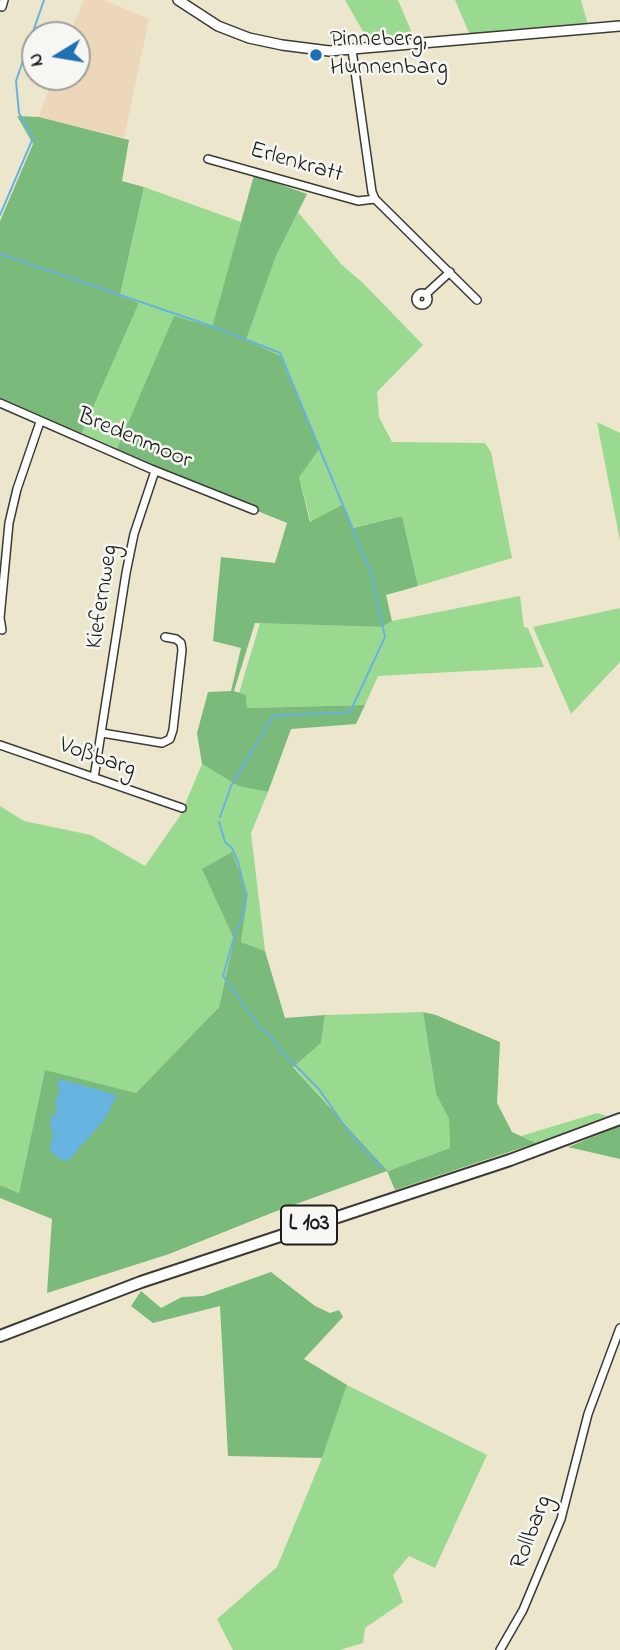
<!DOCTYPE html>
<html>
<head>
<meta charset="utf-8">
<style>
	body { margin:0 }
	#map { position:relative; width:620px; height:1650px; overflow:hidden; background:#ece7cc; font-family:"Indie Flower",sans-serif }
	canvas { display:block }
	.north { position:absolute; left:21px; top:21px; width:70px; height:70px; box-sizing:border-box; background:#f6f6f2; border:2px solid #9f9f9c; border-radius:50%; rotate:259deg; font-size:19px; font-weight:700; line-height:28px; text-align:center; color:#1c1c1c }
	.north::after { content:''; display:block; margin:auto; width:24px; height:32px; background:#1f6fb2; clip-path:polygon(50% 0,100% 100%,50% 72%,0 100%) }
</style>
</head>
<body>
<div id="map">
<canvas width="620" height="1650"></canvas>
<div class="north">N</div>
</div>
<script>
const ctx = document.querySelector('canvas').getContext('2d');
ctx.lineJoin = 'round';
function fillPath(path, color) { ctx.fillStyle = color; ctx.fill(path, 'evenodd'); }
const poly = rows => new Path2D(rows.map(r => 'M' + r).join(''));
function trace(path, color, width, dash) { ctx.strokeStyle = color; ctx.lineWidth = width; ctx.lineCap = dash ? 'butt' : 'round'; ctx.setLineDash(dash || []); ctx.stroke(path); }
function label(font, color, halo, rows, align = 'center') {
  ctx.font = font + ' "Indie Flower",sans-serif'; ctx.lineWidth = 5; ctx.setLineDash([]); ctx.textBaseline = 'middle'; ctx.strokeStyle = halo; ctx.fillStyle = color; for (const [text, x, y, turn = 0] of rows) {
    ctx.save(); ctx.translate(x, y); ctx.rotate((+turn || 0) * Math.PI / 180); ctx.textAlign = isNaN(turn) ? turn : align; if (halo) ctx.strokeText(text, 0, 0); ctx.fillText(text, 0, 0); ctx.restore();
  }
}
const built = poly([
	[84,0,104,0,149,19,124,138,39,117,53,77,77,77,77,35,69,35]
]);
const green = poly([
	[345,0,398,0,415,40,369,42],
	[455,0,581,0,588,25,470,35],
	[144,187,241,222,212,328,174,317,115,453,80,437,139,303,120,297],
	[298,212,342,265,362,282,423,345,377,392,379,417,392,442,485,443,491,452,512,558,418,586,402,516,352,528,311,522,299,477,246,340,276,256],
	[597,422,620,433,620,541],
	[520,596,524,627,528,628,544,667,378,676,365,705,247,708,246,695,239,693,260,623,382,627,392,621],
	[620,608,620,662,571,714,533,627],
	[202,764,238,786,268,792,251,833,265,951,241,942,248,895,203,869,234,939,219,1007,136,1093,45,1071,19,1193,0,1185,0,806,24,821,91,835,145,866,180,816],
	[423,1012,436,1094,449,1119,450,1148,388,1171,293,1066,321,1043,325,1015],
	[597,1113,607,1116,536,1143,521,1136],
	[347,1385,487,1455,435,1568,409,1556,393,1575,403,1602,365,1628,363,1643,340,1650,233,1650,217,1619,277,1567,322,1458]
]);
const forest = poly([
	[17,116,39,117,129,140,122,181,144,187,120,296,139,303,80,437,0,401,0,221,33,144],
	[254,175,307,194,276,256,246,340,280,356,320,448,299,477,310,522,342,505,353,528,402,516,418,586,386,595,392,621,382,627,255,623,234,691,246,695,247,708,365,705,356,724,291,729,268,792,238,786,202,764,197,733,208,692,231,691,241,648,213,641,221,557,275,563,287,523,115,453,174,316,212,327],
	[232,852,248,895,241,942,265,951,285,1018,325,1015,321,1043,293,1067,388,1171,450,1148,449,1119,436,1094,423,1012,436,1015,500,1042,497,1103,512,1132,536,1143,395,1190,387,1171,274,1212,169,1254,47,1293,52,1219,0,1198,0,1185,19,1193,45,1070,136,1093,219,1007,234,939,202,869],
	[620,1126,620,1159,568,1147],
	[271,1272,315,1306,330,1313,339,1310,343,1317,304,1359,347,1385,322,1458,228,1456,220,1306,153,1323,131,1306,141,1291,161,1308,182,1297,203,1296]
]);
const water = poly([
	[60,1079,117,1095,105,1119,67,1162,58,1158,49,1149,53,1137,50,1120,57,1110,55,1103,60,1090,57,1084]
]);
const stream = poly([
	[0,215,33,138,19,113,16,81,44,0],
	[0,254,217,328,280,353,371,573,385,637,350,712,273,716,231,786,220,817],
	[219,822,225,842,232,848,238,862,246,894,242,920,236,930,223,976,259,1026,273,1039,281,1051,318,1088,352,1136,382,1168]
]);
const minor = poly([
	[2,7,4,0],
	[352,50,372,192,375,199,477,300],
	[208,159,358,201,375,199],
	'416 299a6 6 0 1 1 12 0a6 6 0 1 1-12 0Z',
	[426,294,450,272],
	[0,403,151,469,254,510],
	[2,630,0,618,9,523,17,489,40,422],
	[102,733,162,743,170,739,173,730,182,650,181,643,176,639,165,637],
	[0,745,182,808],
	[94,778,126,573,134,534,155,471],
	[500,1650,523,1610,561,1519,588,1414,620,1328]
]);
const tertiary = poly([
	[178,0,218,26,249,38,282,45,329,51,620,26]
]);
const primary = poly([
	[0,1336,141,1282,510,1160,620,1119]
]);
const markers = [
	[316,55,7,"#1f6fb2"]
];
const shields = [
	[309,1225,56]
];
const shieldNames = [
	["L 103",309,1225]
];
const poiNames = [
	["Pinneberg,",330,41],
	["Hunnenbarg",330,69]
];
const streetNames = [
	["Erlenkratt",296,164,16],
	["Bredenmoor",134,440,23],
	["Kiefernweg",104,597,-81],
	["Voßbarg",97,759,19],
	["Rollbarg",533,1533,-69]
];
fillPath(built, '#ecd7ba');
fillPath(green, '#99da90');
fillPath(forest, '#7aba7a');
fillPath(water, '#67b3e0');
trace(stream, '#67b3e0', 2);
trace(minor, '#3b3a36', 10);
trace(tertiary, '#3b3a36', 12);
trace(primary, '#3b3a36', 14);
trace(minor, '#fff', 7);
trace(tertiary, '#fff', 9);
trace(primary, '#fff', 10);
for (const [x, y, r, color] of markers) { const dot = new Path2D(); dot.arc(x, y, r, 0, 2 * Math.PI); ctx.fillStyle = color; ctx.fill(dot); trace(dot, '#f6f6f2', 2.5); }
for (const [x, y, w] of shields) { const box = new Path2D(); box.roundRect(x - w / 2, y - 19.5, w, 39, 5); ctx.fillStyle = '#f6f6f2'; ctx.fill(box); trace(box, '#1c1c1c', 2); }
label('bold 23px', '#1c1c1c', null, shieldNames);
label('24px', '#1c1c1c', '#f6f6f2', poiNames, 'left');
label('24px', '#1c1c1c', '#f6f6f2', streetNames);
</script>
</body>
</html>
